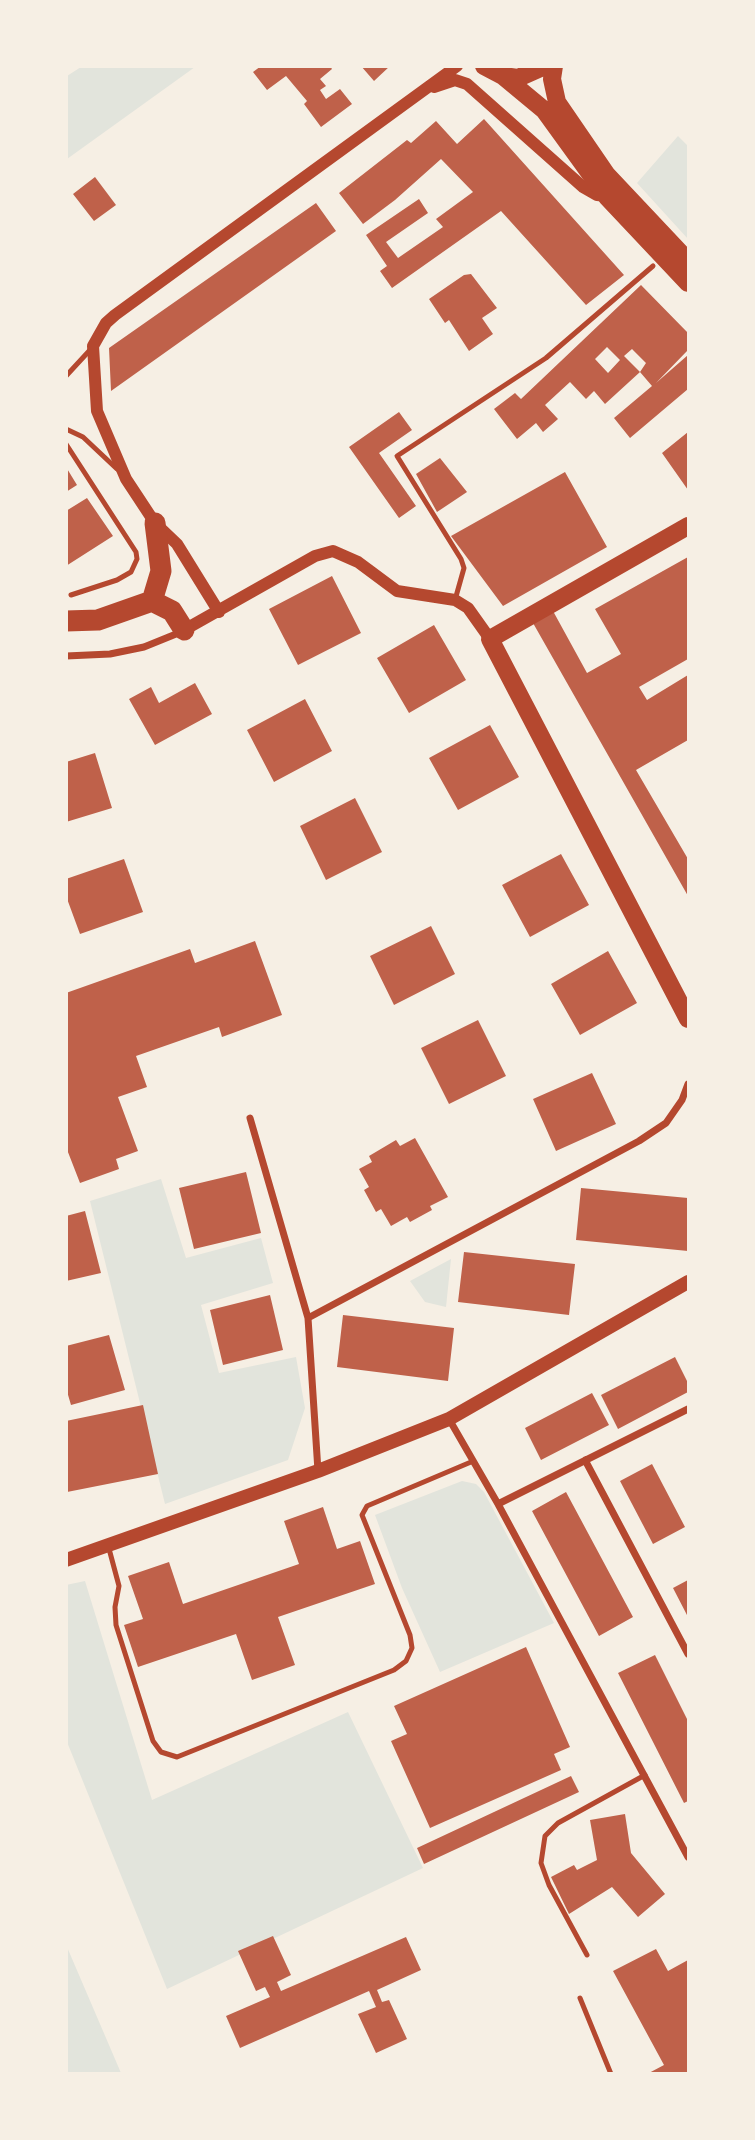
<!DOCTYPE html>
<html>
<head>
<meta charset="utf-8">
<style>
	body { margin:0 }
	#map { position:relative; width:755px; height:2140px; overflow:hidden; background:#f6efe4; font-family:"DM Sans",sans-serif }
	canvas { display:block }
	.frame { position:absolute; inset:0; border:68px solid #f6efe4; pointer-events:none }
</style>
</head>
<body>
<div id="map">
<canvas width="755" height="2140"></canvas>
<div class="frame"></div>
</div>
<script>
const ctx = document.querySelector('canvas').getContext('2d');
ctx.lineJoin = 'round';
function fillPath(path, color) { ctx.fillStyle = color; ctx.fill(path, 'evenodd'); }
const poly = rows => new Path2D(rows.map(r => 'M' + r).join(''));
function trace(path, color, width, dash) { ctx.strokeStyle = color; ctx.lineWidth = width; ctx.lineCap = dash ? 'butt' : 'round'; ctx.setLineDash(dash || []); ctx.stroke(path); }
const green = poly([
	[81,67,81,66,195,67,67,159,67,76],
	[678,136,688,146,688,239,637,183],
	[161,1179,186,1258,261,1238,273,1283,201,1305,219,1373,296,1357,305,1408,288,1460,165,1504,90,1201],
	[451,1259,446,1307,425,1302,410,1281],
	[462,1481,476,1484,484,1492,554,1623,440,1672,402,1588,375,1515],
	[85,1581,152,1800,348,1712,423,1868,167,1989,67,1742,66,1585],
	[66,1947,67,1947,121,2073,67,2073]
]);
const building = poly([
	[261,66,330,66,332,69,320,79,326,86,320,90,326,99,340,89,352,104,321,127,304,104,307,101,286,76,267,90,253,72],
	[361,66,390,66,374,81],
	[484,119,624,275,586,305,501,211,392,288,380,271,387,266,366,235,419,199,428,213,386,242,398,258,443,227,436,219,473,192,441,159,395,200,363,224,339,193,407,140,411,143,436,121,457,144],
	[95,177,116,205,94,221,73,194],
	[316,203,336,231,111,391,109,348],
	[471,274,497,308,482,318,493,334,469,351,449,320,445,323,429,299,464,275],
	[641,285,688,333,688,350,656,383,688,355,688,389,630,438,614,418,652,386,640,372,646,363,632,349,624,356,640,372,605,404,594,391,586,399,570,382,545,405,558,419,543,432,536,423,517,439,494,409,515,393,521,399],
	[607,347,620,360,608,373,595,359],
	[399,412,412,430,379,453,416,506,399,518,349,447],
	[688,432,688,490,662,453],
	[440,458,467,492,437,512,416,474],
	[66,467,77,485,66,492],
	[565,472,607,547,503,606,451,536],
	[87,498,113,536,66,566,66,511],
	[688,557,688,659,639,687,647,700,688,675,688,740,636,770,688,859,688,896,533,623,553,611,587,673,621,654,595,609],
	[332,576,361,633,298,665,269,609],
	[434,625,466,680,409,713,377,658],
	[195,683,212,714,155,745,129,699,151,687,159,703],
	[305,699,332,751,274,782,247,730],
	[490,725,519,777,458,810,429,758],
	[95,753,112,808,66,822,66,762],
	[355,798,382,852,326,880,300,826],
	[561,854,589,905,530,937,502,885],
	[124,859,143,912,80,934,66,896,66,879],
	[431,926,455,974,394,1005,370,956],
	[255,941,282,1015,222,1037,219,1027,136,1056,147,1087,118,1097,138,1151,116,1159,119,1169,80,1183,66,1147,66,993,190,949,195,963],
	[608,951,637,1003,580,1035,551,984],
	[478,1020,506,1076,449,1104,421,1048],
	[592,1073,616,1124,556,1151,533,1099],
	[415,1138,448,1197,430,1206,432,1210,410,1222,407,1217,391,1226,381,1209,376,1212,364,1190,369,1187,359,1169,372,1162,369,1156,396,1140,400,1146],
	[246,1172,261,1233,194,1249,179,1188],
	[581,1188,688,1198,688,1251,576,1240],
	[85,1211,101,1273,66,1281,66,1216],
	[464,1252,575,1264,569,1315,458,1302],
	[270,1295,283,1350,223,1365,210,1310],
	[343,1315,454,1328,448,1381,337,1367],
	[109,1335,125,1390,71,1405,66,1388,66,1346],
	[675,1357,688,1383,688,1392,618,1429,601,1395],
	[592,1393,609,1425,541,1460,525,1428],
	[143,1405,158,1474,67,1492,66,1421],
	[652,1464,685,1527,653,1544,620,1481],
	[566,1492,633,1617,599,1636,532,1511],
	[323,1507,337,1549,360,1541,375,1584,278,1617,295,1665,252,1680,236,1634,138,1667,124,1625,143,1619,128,1576,169,1562,183,1604,299,1564,284,1521],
	[688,1580,688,1617,673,1588],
	[526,1647,570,1747,554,1754,561,1770,430,1828,391,1741,407,1734,394,1706],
	[655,1655,688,1721,688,1801,684,1803,618,1673],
	[571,1776,579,1792,424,1864,417,1848],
	[625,1814,631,1853,665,1894,638,1917,612,1887,569,1914,551,1877,574,1865,577,1870,597,1860,590,1820],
	[273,1936,291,1975,277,1982,281,1991,406,1937,421,1970,377,1990,382,2002,389,2000,407,2039,376,2053,358,2014,376,2007,369,1991,240,2048,226,2016,270,1997,265,1987,256,1991,238,1951],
	[656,1949,668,1971,688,1960,688,2074,647,2074,664,2065,613,1971]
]);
const service = poly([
	[66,376,90,350],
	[66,429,83,437,117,469],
	[66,444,136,552,137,559,131,572,117,580,71,595],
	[455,600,464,568,461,559,397,456,546,358,653,266],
	[108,1545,119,1586,115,1607,116,1625,153,1741,161,1752,177,1757,394,1670,406,1661,412,1648,410,1635,362,1515,367,1506,471,1462],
	[587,1955,549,1885,541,1863,545,1836,558,1823,645,1775],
	[580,1998,611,2074]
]);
const minor = poly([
	[66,656,110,654,144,647,181,632],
	[250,1118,308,1318,318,1471],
	[308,1318,639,1141,666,1123,682,1100,688,1084],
	[449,1419,498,1504,688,1857],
	[585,1460,688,1654],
	[498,1504,688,1409]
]);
const tertiary = poly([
	[434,87,455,80,467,84,583,187,597,195,607,196],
	[219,612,177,544,155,523,126,479,97,411,93,346,106,323,115,315,457,66],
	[184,630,315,556,333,551,358,562,397,591,455,600,468,608,490,639]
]);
const secondary = poly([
	[66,1560,318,1471,449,1419,688,1282]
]);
const primary = poly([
	[484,66,503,76,544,110,607,197,688,283],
	[554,66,552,79,557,102,607,175,688,261],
	[503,76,518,78,545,66],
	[688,526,490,639,688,1019]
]);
const motorway = poly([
	[152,601,161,571,155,523],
	[66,621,98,620,152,601,172,611,184,630]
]);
fillPath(green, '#e2e4dc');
fillPath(building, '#bf614a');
trace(service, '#b5482f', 5);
trace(minor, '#b5482f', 7);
trace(tertiary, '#b5482f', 12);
trace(secondary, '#b5482f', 14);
trace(primary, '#b5482f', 18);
trace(motorway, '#b5482f', 21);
</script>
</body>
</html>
